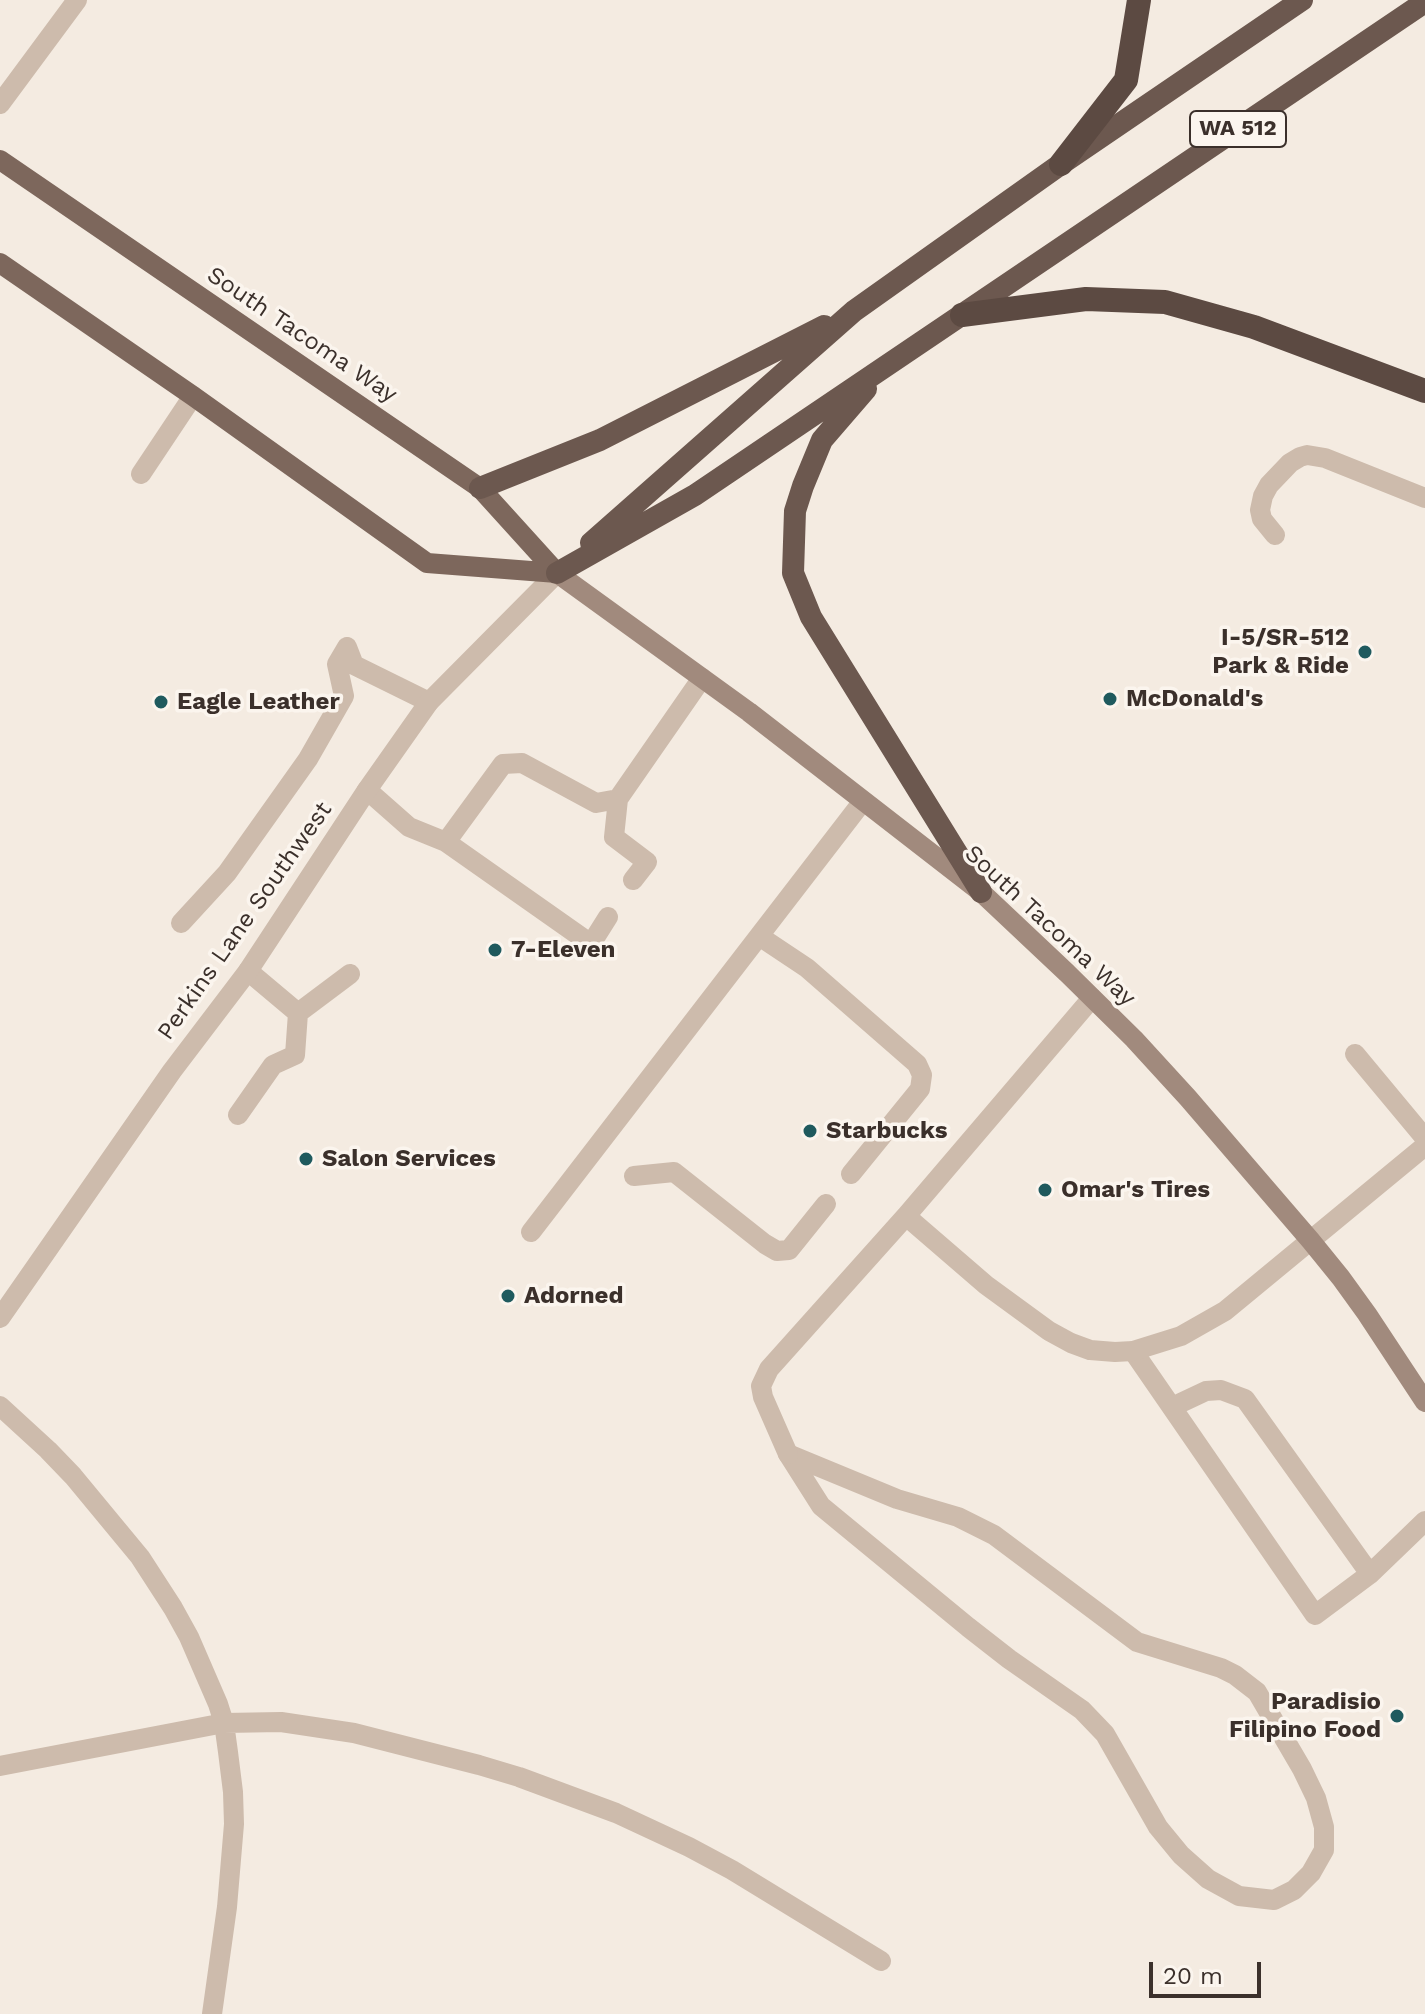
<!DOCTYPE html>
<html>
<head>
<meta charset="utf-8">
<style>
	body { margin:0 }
	#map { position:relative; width:1425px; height:2014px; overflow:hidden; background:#f4ebe1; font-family:"Work Sans",sans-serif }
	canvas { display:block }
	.scale { position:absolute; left:1149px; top:1962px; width:112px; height:36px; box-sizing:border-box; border:4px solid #3b302b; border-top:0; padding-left:10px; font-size:24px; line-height:28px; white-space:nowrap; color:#3b302b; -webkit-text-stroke:6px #fbf5ee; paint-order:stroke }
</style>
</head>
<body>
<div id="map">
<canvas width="1425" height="2014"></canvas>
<div class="scale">20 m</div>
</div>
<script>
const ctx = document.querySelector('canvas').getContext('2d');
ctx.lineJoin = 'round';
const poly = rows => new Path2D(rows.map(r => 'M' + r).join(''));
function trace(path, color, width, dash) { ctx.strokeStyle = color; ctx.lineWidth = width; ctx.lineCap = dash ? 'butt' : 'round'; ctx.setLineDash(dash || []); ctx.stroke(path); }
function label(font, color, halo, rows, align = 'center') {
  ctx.font = font + ' "Work Sans",sans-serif'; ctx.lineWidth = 7; ctx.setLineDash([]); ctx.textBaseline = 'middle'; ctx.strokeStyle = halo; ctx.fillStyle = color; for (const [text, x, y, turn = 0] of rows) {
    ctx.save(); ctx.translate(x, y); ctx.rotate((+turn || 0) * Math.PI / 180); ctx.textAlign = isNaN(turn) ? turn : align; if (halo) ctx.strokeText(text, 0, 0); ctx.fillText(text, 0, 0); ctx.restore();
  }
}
const service = poly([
	[0,104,77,0],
	[141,474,193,396],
	[1275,535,1262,519,1260,510,1263,496,1269,485,1290,463,1300,457,1307,455,1325,458,1425,498],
	[347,647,354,665,429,702],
	[367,790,409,827,446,842,591,944,608,917],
	[446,842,503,764,522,763,596,803,618,799],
	[633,880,647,862,614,837,618,799,702,678],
	[181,923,227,873,308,759,344,696,337,664,347,647],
	[759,936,807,968,917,1064,922,1075,920,1089,851,1174],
	[248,971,298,1013],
	[1355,1054,1425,1138],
	[238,1115,273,1065,295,1055,298,1013,350,974],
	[634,1176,674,1172,765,1244,777,1251,789,1250,826,1204],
	[531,1232,863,801],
	[1133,1351,1315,1615,1370,1574,1425,1521],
	[1172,1407,1206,1391,1221,1390,1245,1399,1370,1574],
	[788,1454,897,1499,958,1517,994,1535,1137,1642,1221,1668,1235,1675,1257,1692,1302,1769,1316,1798,1324,1827,1324,1850,1311,1873,1294,1890,1274,1900,1239,1896,1208,1879,1181,1855,1158,1827,1105,1734,1082,1710,1009,1659,968,1627,821,1506,788,1454]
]);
const minor = poly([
	[906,1216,986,1285,1049,1331,1071,1343,1090,1350,1115,1352,1133,1351,1181,1336,1225,1311,1425,1146],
	[0,1318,172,1071,248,971,367,790,429,702,557,573],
	[0,1406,48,1450,73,1476,140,1557,173,1608,189,1637,218,1704,224,1723,228,1752,233,1792,234,1824,227,1907,212,2014],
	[788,1454,763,1397,761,1386,769,1369,906,1216,1092,998],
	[0,1766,224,1723,281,1722,354,1733,479,1765,519,1777,616,1813,689,1847,732,1870,881,1961]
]);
const secondary = poly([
	[557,573,749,712,981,892,1067,973,1134,1039,1188,1098,1311,1241,1341,1278,1367,1314,1425,1402]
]);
const primary = poly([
	[0,160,480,488,557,573],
	[0,263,193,396,427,563,557,573]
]);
const trunk = poly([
	[866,389,822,440,803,486,795,511,793,573,811,617,981,892],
	[480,488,600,440,824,326],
	[591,543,854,311,1061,164,1302,0],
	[557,573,695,495,1425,2]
]);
const motorway = poly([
	[1061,164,1126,80,1139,0],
	[962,315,1086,299,1165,302,1254,327,1425,391]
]);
const markers = [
	[1365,652,8,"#1f5a5e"],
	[1110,699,8,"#1f5a5e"],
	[161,702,8,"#1f5a5e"],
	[495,950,8,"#1f5a5e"],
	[810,1131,8,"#1f5a5e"],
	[306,1159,8,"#1f5a5e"],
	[1045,1190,8,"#1f5a5e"],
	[508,1296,8,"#1f5a5e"],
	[1397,1716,8,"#1f5a5e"]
];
const shields = [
	[1238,129,96]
];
const shieldNames = [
	["WA 512",1238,129]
];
const streetNames = [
	["South Tacoma Way",302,335,34],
	["Perkins Lane Southwest",245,921,-55],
	["South Tacoma Way",1050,926,43]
];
const poiNames = [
	["I-5/SR-512",1349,638,"right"],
	["Park & Ride",1349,666,"right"],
	["McDonald's",1126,699],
	["Eagle Leather",177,702],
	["7-Eleven",511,950],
	["Starbucks",826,1131],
	["Salon Services",322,1159],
	["Omar's Tires",1061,1190],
	["Adorned",524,1296],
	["Paradisio",1381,1702,"right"],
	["Filipino Food",1381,1730,"right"]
];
trace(service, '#cdbbac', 20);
trace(minor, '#cdbbac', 20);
trace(secondary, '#a18a7d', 20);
trace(primary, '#7d675c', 20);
trace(trunk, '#6c584f', 22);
trace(motorway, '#5c4a42', 24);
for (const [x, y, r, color] of markers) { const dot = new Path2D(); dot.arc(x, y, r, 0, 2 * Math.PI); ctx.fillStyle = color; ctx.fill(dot); trace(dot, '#fbf5ee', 3); }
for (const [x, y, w] of shields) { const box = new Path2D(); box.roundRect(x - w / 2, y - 18, w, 36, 6); ctx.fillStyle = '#fbf5ee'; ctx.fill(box); trace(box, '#3b302b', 2); }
label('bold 22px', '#3b302b', null, shieldNames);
label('24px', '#3b302b', '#fbf5ee', streetNames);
label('bold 24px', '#3b302b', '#fbf5ee', poiNames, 'left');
</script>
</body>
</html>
